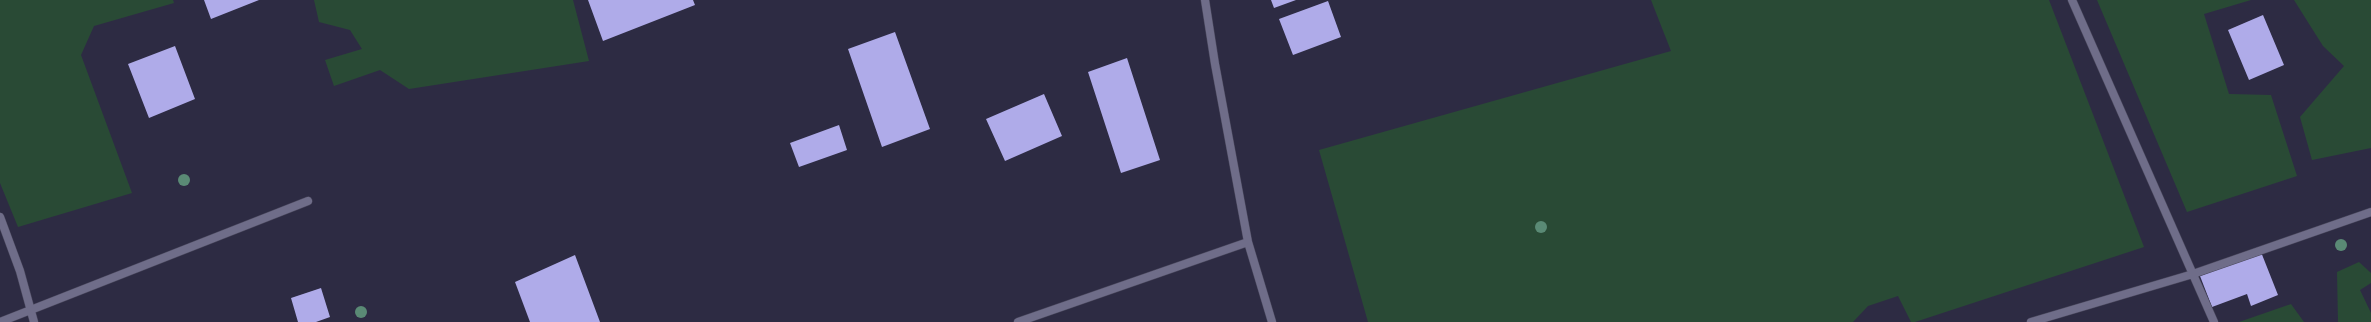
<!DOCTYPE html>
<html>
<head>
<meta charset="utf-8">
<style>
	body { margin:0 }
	canvas { display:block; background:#2d2b43 }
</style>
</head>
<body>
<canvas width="2371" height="322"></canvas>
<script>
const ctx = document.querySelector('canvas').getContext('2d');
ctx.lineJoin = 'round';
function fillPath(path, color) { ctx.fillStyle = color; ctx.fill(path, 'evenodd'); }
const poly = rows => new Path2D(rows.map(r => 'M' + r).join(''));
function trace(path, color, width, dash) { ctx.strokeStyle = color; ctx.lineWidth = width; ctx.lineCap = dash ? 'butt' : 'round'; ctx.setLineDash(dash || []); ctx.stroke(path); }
const green = poly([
	[0,0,173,0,174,3,94,26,81,55,132,193,18,227,0,183],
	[314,0,573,0,589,61,409,89,380,70,334,86,325,60,362,49,350,30,319,22],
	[1651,0,2049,0,2144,247,1915,322,1911,322,1898,296,1868,306,1853,322,1368,322,1319,150,1671,51],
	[2097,0,2251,0,2204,14,2229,94,2271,95,2297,176,2187,212],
	[2294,0,2371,0,2371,148,2312,160,2300,117,2344,66,2323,46],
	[2359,262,2371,273,2371,283,2360,290,2371,313,2371,322,2338,322,2337,272],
	[2291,304,2304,322,2239,322]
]);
const building = poly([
	[204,0,259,0,211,19],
	[588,0,693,0,695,5,603,41],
	[1271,0,1296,0,1274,8],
	[1328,1,1341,37,1293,55,1279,19],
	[2263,15,2284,65,2249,80,2228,30],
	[895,32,930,129,882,147,848,49],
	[175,46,195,99,149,118,128,64],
	[1127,58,1160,160,1121,173,1088,72],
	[1044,94,1062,136,1005,161,986,119],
	[839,125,847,150,799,167,790,143],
	[2261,252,2278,295,2251,306,2247,294,2212,307,2200,276],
	[575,255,600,322,530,322,515,282],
	[321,288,330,317,316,322,298,322,291,298]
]);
const minor = poly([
	[1205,0,1215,64,1248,242,1272,322],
	[2072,0,2214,322],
	[0,217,20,271,34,322],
	[0,322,308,201],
	[1018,322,1248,242],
	[2031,322,2193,274,2371,212]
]);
const trees = [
	[184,180],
	[1541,227],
	[2341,245],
	[361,312]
];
fillPath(green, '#294a35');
fillPath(building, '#afabe9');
trace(minor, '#4a485d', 9);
trace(minor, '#6f6d89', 8);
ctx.fillStyle = '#5a8a75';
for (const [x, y] of trees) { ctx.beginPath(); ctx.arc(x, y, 6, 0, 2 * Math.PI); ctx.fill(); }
</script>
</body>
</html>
